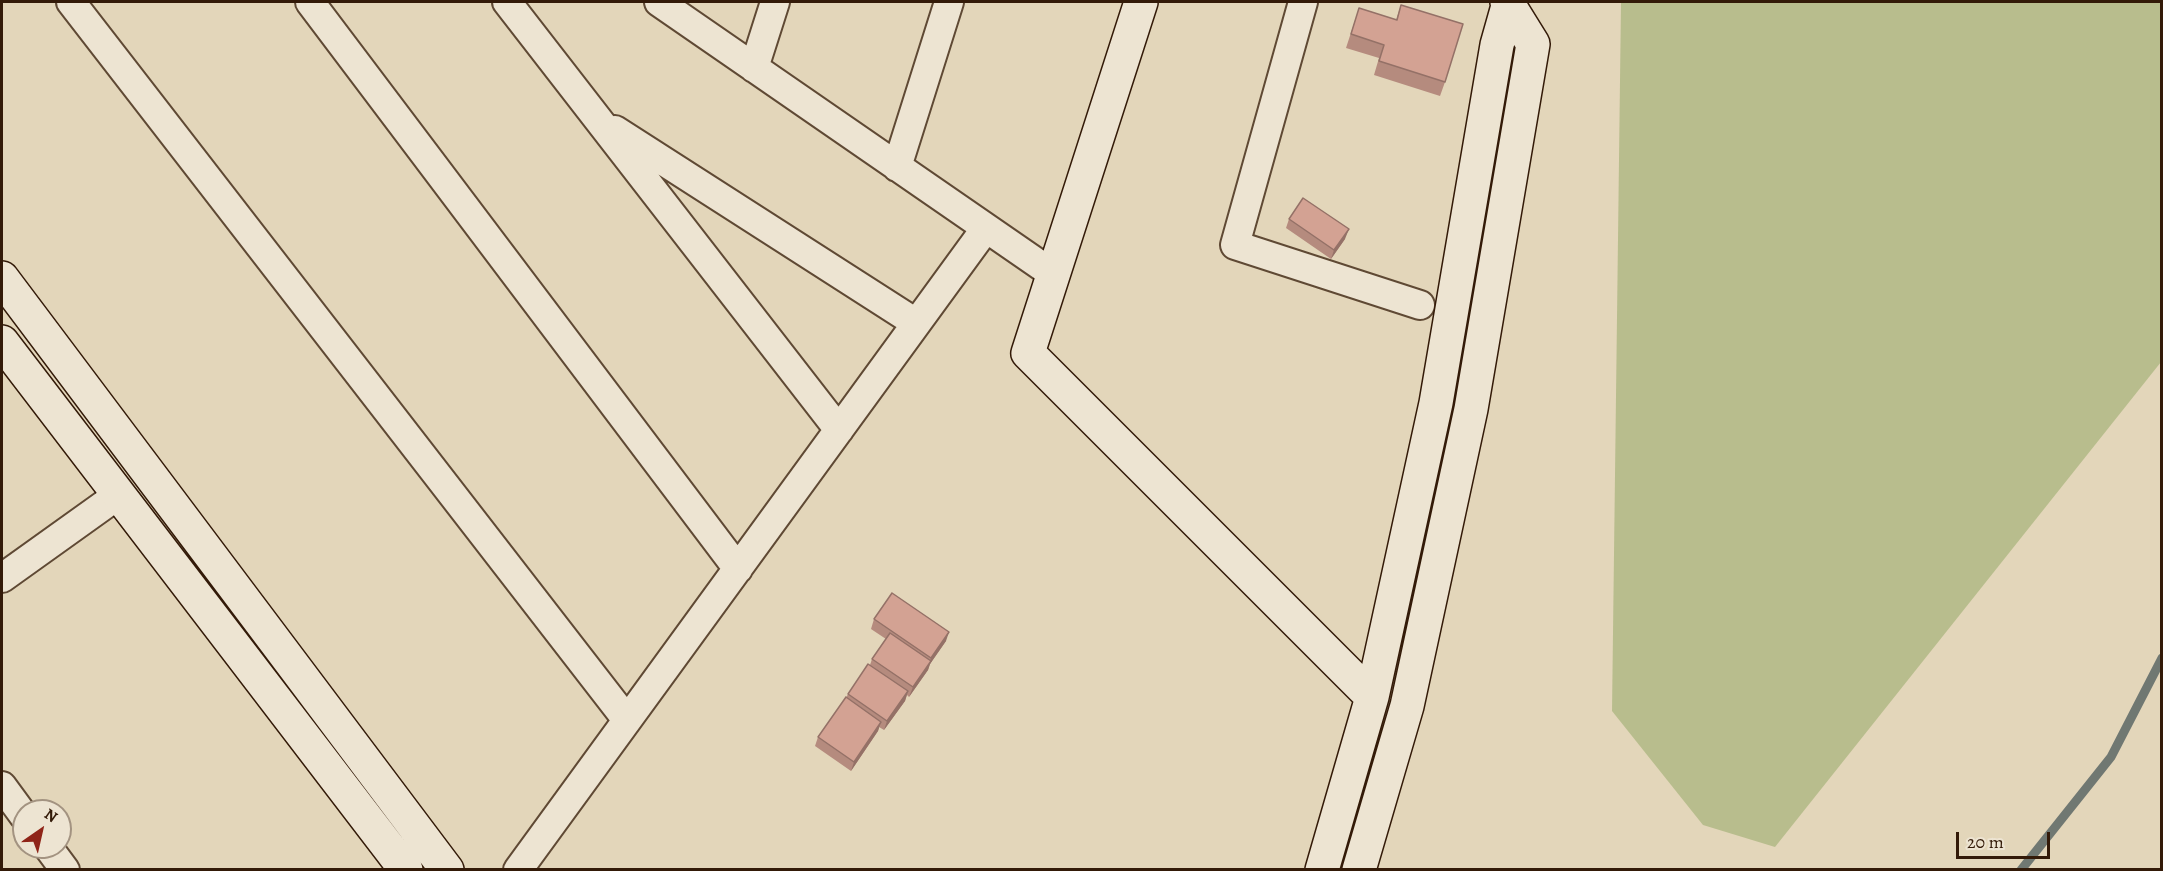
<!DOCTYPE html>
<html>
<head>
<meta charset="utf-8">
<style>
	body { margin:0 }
	#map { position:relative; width:2163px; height:871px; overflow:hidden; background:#e3d6ba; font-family:Alegreya,serif }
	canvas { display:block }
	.frame { position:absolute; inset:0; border:3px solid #331a08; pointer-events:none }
	.north { position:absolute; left:12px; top:799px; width:60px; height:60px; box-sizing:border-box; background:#ede4d2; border:2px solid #a39381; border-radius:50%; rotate:34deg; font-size:16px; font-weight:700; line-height:24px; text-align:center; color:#331a08 }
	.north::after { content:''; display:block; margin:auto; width:21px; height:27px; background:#8f2418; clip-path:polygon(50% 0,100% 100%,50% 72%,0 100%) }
	.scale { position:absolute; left:1956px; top:832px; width:94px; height:27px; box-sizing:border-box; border:3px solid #331a08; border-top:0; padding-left:8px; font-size:18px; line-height:21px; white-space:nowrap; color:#331a08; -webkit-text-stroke:4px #ede4d2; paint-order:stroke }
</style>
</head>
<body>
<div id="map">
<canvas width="2163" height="871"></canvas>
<div class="frame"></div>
<div class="north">N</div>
<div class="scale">20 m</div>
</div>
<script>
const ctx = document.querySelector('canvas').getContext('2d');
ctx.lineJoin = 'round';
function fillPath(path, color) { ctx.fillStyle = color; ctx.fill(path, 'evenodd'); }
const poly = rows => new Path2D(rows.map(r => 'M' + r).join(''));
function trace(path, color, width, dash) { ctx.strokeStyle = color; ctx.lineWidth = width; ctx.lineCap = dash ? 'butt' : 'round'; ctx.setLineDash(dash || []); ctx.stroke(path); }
const green = poly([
	[1621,2,2161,2,2161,362,1775,847,1703,825,1612,711]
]);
const stream = poly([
	[2021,870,2111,757,2162,658]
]);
const street = poly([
	[71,2,627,720],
	[310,2,738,569],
	[507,2,839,430],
	[659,2,1053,274],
	[1303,2,1235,245,1420,305],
	[754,68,775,2],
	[615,130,916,323],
	[897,167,949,2],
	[2,578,118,495],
	[2,786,24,816],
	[48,847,65,870],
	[518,870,986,228]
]);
const secondary = poly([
	[1141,2,1028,353,1372,697],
	[2,278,447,870],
	[2,342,406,870],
	[1322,870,1372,697,1436,403,1497,45,1508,6],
	[1359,870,1407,706,1471,409,1533,44,1507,2]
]);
const wall = poly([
	[1401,5,1445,82,1440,96,1374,75,1379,58,1346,48,1359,8,1396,20],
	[1289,219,1345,239,1331,259,1286,228],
	[874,619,946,641,930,664,928,670,909,697,907,695,905,701,884,730,879,727,878,731,851,771,815,746,818,737,846,698,848,694,870,665,872,659,886,639,871,629]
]);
const shadedWall = poly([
	[1349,229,1345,239,1331,259,1334,250],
	[949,632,946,641,930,664,928,670,909,697,913,687,929,664,931,658],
	[908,691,905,701,884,730,887,721],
	[881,722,878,731,851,771,854,762]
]);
const building = poly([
	[1401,5,1463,24,1445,82,1379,61,1384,45,1351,34,1359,8,1397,20,1401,5],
	[1303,198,1349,229,1334,250,1289,219,1303,198],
	[892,593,949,632,931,658,874,619,892,593],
	[890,633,931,661,913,687,872,659,890,633],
	[868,664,908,691,887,721,848,694,868,664],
	[846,697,881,722,854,762,818,737,846,697]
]);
fillPath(green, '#b8bd8d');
trace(stream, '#707872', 9);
trace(street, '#5f4934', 32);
trace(secondary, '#331a08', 36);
trace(street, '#ede4d2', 28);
trace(secondary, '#ede4d2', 33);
fillPath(wall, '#b58b7e');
fillPath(shadedWall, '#947167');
fillPath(building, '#d3a293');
trace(building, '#947167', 1.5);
</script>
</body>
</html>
